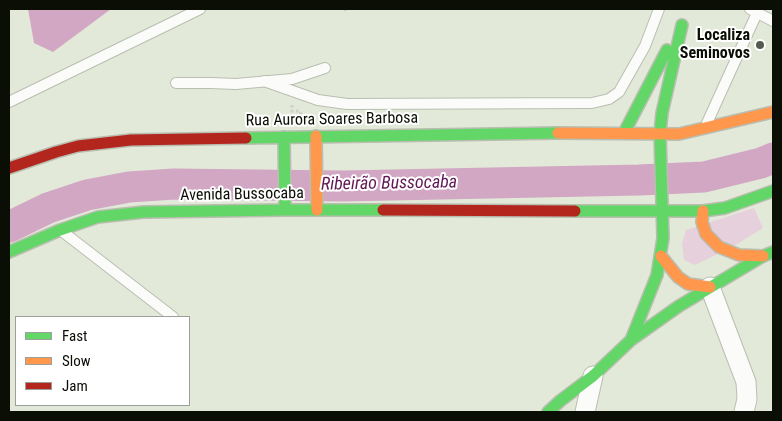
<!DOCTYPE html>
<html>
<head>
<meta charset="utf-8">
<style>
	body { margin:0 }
	#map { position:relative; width:782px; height:421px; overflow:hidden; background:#e3e9d8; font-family:"Roboto Condensed",sans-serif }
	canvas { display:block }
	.frame { position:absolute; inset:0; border:10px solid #0a0e05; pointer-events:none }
	.legend { position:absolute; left:15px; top:316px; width:175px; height:90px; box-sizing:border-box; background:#fff; border:1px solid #9d9f9b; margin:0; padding:6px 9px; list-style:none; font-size:15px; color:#0a0e05 }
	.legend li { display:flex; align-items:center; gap:10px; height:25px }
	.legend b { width:25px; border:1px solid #9d9f9b }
</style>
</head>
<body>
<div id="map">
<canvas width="782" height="421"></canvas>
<div class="frame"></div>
<ul class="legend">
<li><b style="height:6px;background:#63d668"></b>Fast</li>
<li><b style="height:6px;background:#ff974d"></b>Slow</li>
<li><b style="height:6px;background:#b3261e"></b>Jam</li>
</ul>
</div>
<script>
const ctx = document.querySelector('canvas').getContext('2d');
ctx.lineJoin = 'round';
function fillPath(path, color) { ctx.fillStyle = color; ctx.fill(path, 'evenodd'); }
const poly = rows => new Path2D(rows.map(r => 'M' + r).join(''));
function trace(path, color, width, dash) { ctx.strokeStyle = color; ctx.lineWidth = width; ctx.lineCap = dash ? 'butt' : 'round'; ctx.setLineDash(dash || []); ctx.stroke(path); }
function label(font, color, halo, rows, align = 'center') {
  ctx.font = font + ' "Roboto Condensed",sans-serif'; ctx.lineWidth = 4; ctx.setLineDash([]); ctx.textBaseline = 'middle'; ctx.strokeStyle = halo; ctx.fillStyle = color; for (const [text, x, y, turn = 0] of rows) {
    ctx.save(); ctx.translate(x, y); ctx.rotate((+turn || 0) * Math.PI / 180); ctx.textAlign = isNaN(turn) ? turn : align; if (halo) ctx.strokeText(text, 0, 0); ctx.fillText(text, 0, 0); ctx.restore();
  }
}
const green = poly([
	[754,208,763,228,734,246,695,265,684,260,682,244,686,230]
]);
const water = poly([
	[28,9,111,9,53,52,34,43]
]);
const river = poly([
	[9,227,48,208,87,195,129,187,174,184,343,186,639,180,704,177,761,163,773,158]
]);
const path = poly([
	[345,9,346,11],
	[292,105,292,111,300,111,301,115]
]);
const lane = poly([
	[750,9,773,21],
	[264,81,318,100,347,104,592,103,609,99,619,92,645,46,659,9],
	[176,83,211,83,236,84,292,79,325,68],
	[9,102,200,9],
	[707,123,757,13],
	[63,232,173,317]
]);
const street = poly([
	[710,287,746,382,747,399,744,412],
	[585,412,593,376]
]);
const fast = poly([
	[624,133,667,50],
	[284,137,285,210],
	[246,138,558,133],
	[575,211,703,211,725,208,773,191],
	[9,252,60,230,98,217,144,212,285,210,383,210],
	[631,340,679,306,763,256,773,252],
	[548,412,560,401,593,376,631,340,657,275,663,238,660,133,662,113,682,25]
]);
const slow = poly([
	[558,133,679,134,773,112],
	[316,136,317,210],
	[703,211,702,222,706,234,719,247,739,255,763,256],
	[661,256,678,277,688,284,710,287]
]);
const jam = poly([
	[9,168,56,152,78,146,131,140,246,138],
	[383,210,575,211]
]);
const markers = [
	[760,45,5,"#565b4f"]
];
const poiNames = [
	["Localiza",750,36],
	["Seminovos",750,54]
];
const streetNames = [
	["Rua Aurora Soares Barbosa",332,120,-1],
	["Avenida Bussocaba",242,195,-1]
];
const waterNames = [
	["Ribeirão Bussocaba",389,184,-1]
];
fillPath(green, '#e6d0db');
fillPath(water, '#d1a7c4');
trace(river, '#d1a7c4', 31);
trace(lane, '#b9beb1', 12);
trace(street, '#b9beb1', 21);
trace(fast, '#b9beb1', 14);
trace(slow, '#b9beb1', 14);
trace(jam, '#b9beb1', 14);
trace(path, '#ced0ca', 3, [2.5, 2.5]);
trace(lane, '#fbfcf9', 10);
trace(street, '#fbfcf9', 19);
trace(fast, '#63d668', 11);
trace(slow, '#ff974d', 11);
trace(jam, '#b3261e', 11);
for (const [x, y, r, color] of markers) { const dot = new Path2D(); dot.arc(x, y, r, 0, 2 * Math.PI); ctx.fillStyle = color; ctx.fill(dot); trace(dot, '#fff', 2); }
label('bold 16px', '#0a0e05', '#fff', poiNames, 'right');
label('16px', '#0a0e05', '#fff', streetNames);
label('italic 18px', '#611855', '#fff', waterNames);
</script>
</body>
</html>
